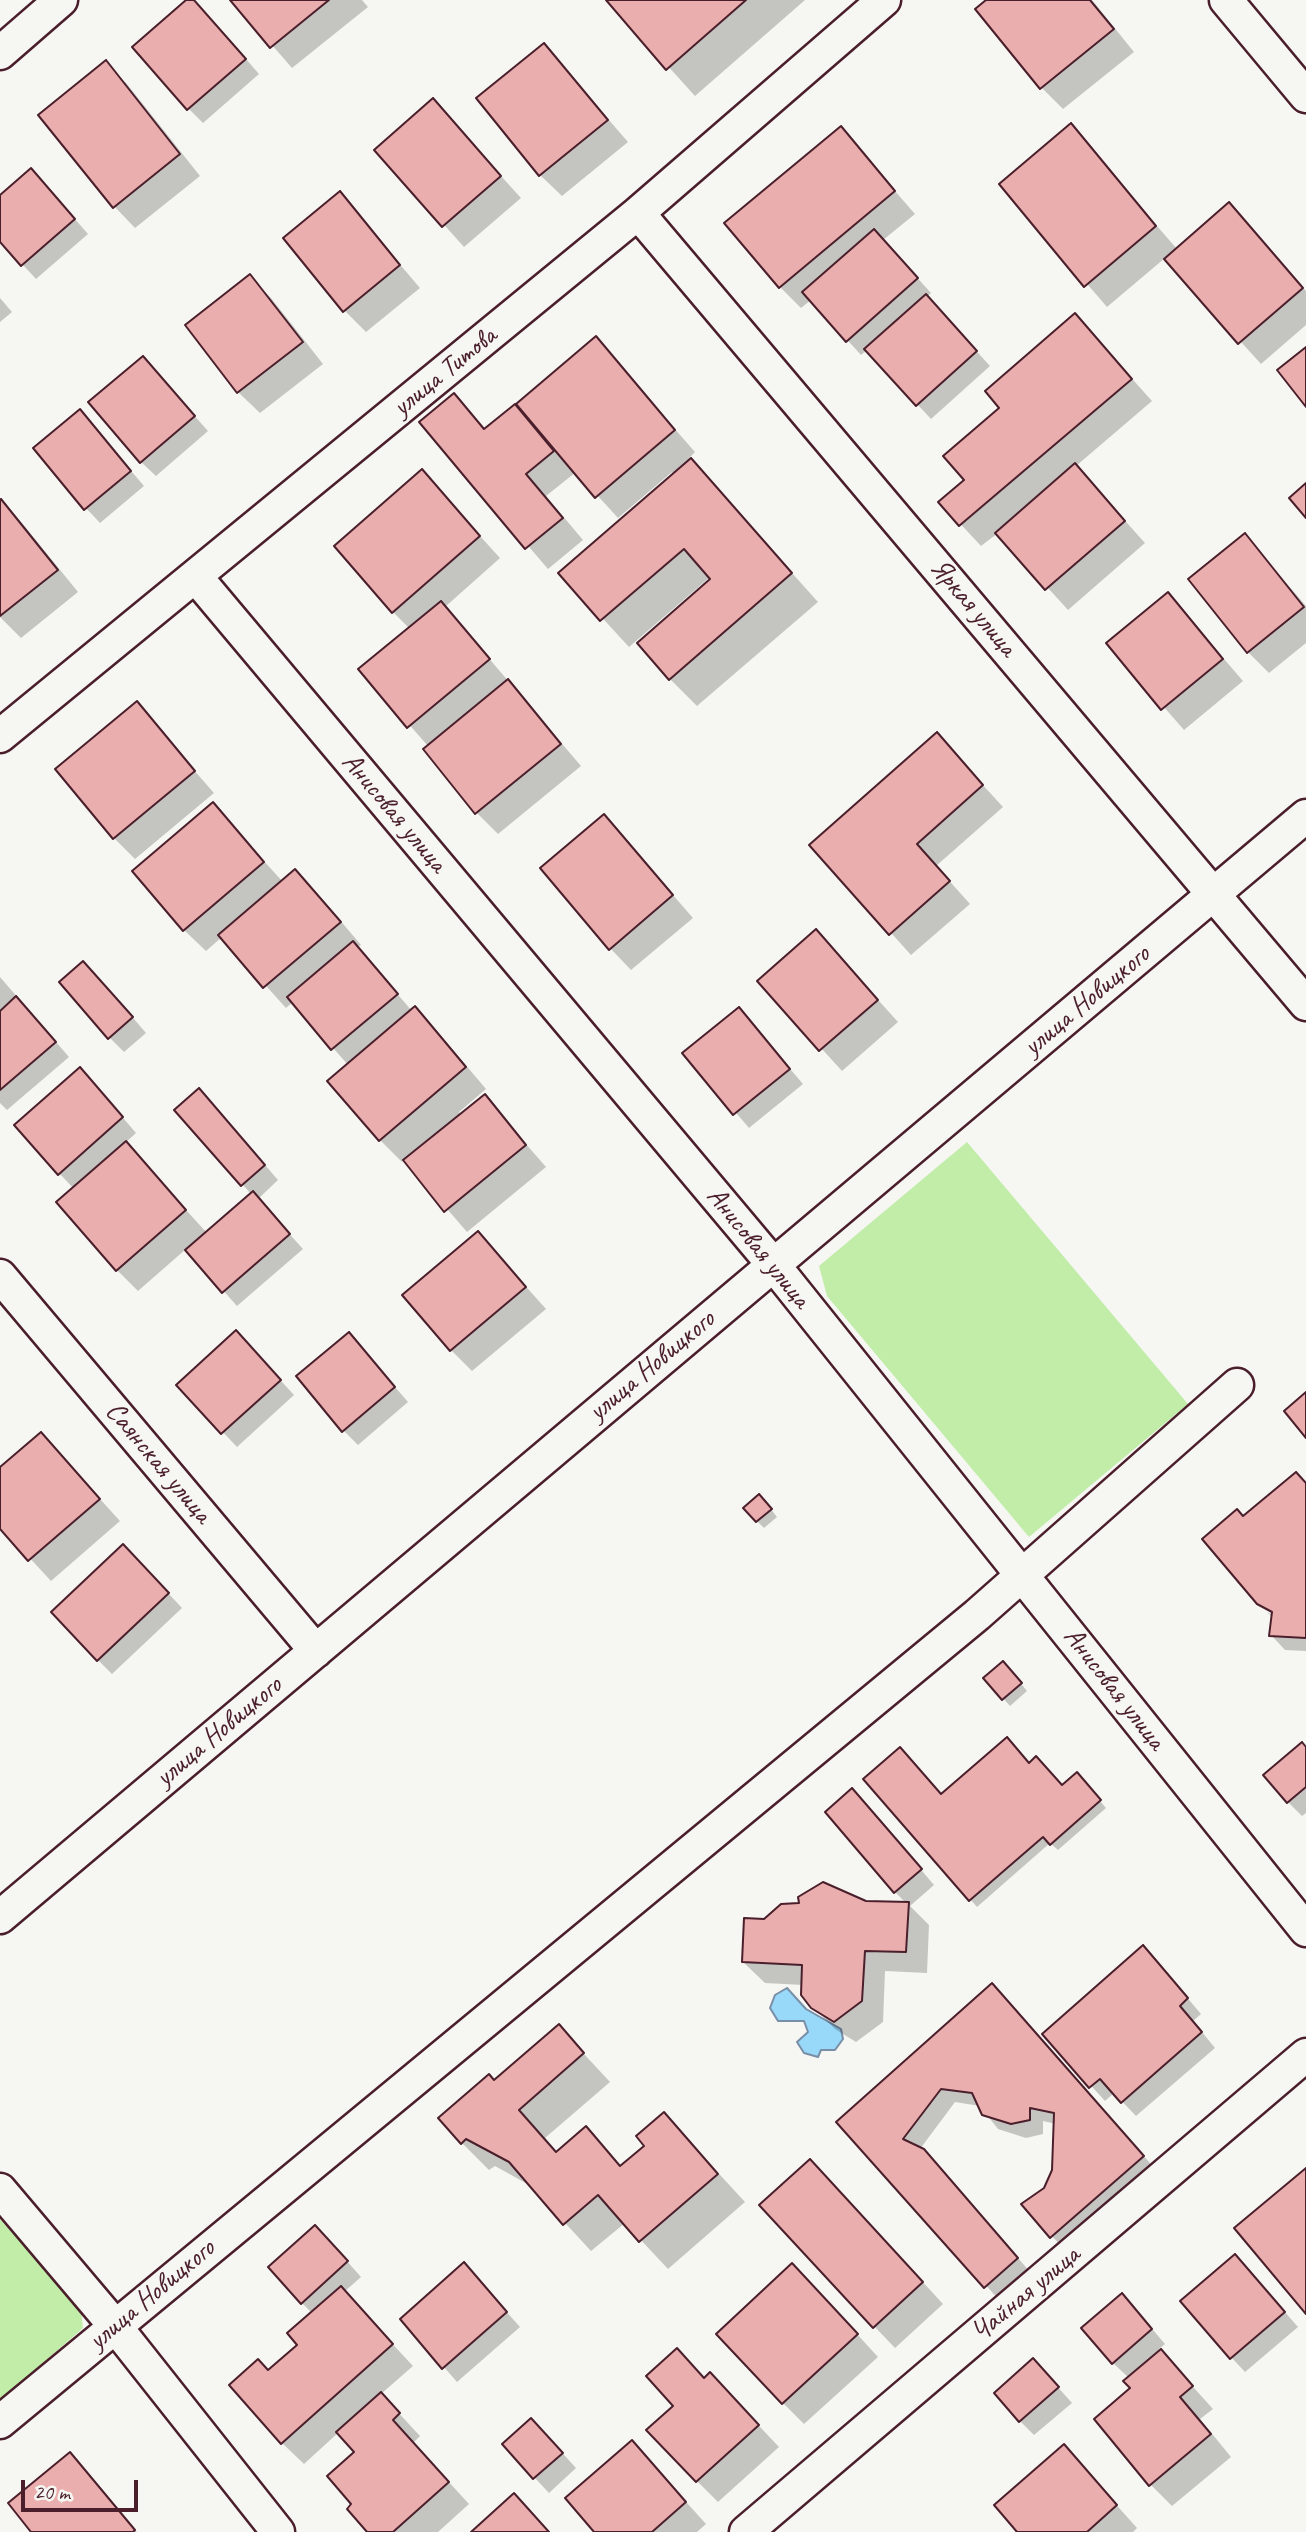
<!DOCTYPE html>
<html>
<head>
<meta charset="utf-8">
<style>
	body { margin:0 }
	#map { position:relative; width:1306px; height:2532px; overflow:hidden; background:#f6f6f2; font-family:Caveat,sans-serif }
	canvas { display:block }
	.scale { position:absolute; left:21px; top:2480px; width:117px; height:32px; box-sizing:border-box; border:4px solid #4a1f2b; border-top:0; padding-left:9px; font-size:21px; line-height:24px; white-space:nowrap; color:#4a1f2b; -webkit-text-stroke:5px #f6f6f2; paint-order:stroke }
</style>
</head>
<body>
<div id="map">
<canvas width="1306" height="2532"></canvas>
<div class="scale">20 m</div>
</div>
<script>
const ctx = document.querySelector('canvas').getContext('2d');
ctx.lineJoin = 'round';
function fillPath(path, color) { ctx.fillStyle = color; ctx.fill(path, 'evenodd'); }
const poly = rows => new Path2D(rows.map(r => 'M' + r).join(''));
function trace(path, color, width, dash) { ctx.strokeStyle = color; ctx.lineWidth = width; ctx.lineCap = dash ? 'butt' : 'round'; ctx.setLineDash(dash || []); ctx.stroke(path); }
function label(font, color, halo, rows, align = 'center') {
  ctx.font = font + ' Caveat,sans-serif'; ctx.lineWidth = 5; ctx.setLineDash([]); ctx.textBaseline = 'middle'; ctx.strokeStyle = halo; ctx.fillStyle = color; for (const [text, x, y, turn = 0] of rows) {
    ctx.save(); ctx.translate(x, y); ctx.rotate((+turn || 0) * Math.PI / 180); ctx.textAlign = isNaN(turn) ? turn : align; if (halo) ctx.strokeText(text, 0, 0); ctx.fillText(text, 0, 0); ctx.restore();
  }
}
const green = poly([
	[967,1142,1188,1404,1029,1537,827,1296,819,1266],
	[0,2219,81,2309,83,2328,0,2401]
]);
const water = poly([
	[787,1988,806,2009,841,2029,843,2039,835,2050,821,2050,818,2057,804,2053,797,2042,808,2032,804,2021,778,2021,770,2008,775,1995,787,1988]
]);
const shadow = poly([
	[189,0,205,12,259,74,203,123,189,109],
	[233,0,362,0,368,7,292,68],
	[608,0,805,0,695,96],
	[989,0,1092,0,1134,52,1063,109,1042,88],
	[544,45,628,142,562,196,540,175],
	[106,63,127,84,200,176,135,228,114,206],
	[433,101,521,198,464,247,377,150],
	[1070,126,1177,249,1229,205,1306,291,1306,325,1261,364,1165,258,1107,307,1001,184],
	[841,129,915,214,883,240,931,293,927,297,990,366,931,419,867,350,861,355,811,300,801,308,780,287],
	[45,185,88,234,36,279,0,240,0,197],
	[340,194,420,288,366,332,345,311],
	[250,277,271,298,323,364,260,413,238,392,187,326],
	[0,298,12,312,0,322],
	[1075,315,1152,401,1076,466,1145,543,1068,610,998,533,981,546,941,503,966,480,1002,409],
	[596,339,695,452,689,458,818,602,697,706,670,679,713,579,710,577,629,647,561,573,674,475,672,472,618,518,576,472,546,496,583,540,548,569,422,422,454,395,486,430],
	[143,358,208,431,156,476,141,462],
	[80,411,144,486,100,523,86,508],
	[422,472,500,558,445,607,581,766,498,834,476,812,428,746,361,670,410,629,393,612],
	[0,502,22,523,78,592,21,638,0,617],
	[1245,535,1306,606,1306,643,1269,673,1248,652],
	[1168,594,1243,681,1184,730,1108,643],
	[136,704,214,793,135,859,114,838],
	[937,735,1003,807,936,866,970,904,911,955,812,845],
	[213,805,283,882,295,872,317,893,361,945,357,947,412,1011,414,1009,436,1030,486,1089,459,1112,461,1115,484,1096,546,1167,467,1232,404,1159,402,1162,380,1140,329,1081,348,1065,293,1002,286,1008,222,937,206,951,184,930],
	[604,816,693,918,631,970,610,948],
	[816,931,898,1022,842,1071,760,981],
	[0,977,69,1057,7,1110,0,1103],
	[98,977,146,1033,124,1052,109,1037],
	[739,1009,803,1084,749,1128,685,1053],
	[94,1084,136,1133,125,1143,207,1233,251,1194,177,1110,213,1105,278,1180,258,1199,303,1249,237,1306,186,1249,138,1291,117,1270,74,1189,59,1173],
	[478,1233,546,1309,472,1371,451,1350],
	[349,1334,408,1402,358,1445,344,1431],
	[250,1347,294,1395,237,1447,178,1385],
	[41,1434,120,1521,51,1581,0,1526,0,1470],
	[1306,1484,1306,1651,1285,1650,1271,1635,1273,1618,1267,1612,1278,1618,1243,1518],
	[766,1503,777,1517,764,1528,757,1521],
	[138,1561,182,1608,112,1674,98,1660],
	[1010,1670,1027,1691,1010,1706,985,1678],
	[1306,1749,1306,1813,1302,1816,1288,1802],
	[1029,1765,1062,1787,1083,1781,1106,1808,1058,1850,1050,1843,977,1907,866,1780,942,1796],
	[866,1805,934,1885,910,1906,929,1925,927,1973,885,1971,883,2022,856,2042,835,2029,813,2007,803,1985,765,1983,743,1962,765,1920,865,1903,907,1904,895,1892],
	[1157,1962,1201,2014,1193,2021,1215,2048,1136,2116,1114,2093,1105,2101,1044,2034],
	[1006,2000,1157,2171,1066,2251,1023,2205,1045,2190,1054,2171,1056,2124,1043,2121,1043,2134,1026,2138,998,2129,980,2106,955,2102,920,2149,938,2166,1031,2273,1000,2301,839,2122],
	[559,2027,610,2082,545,2138,558,2153,585,2129,622,2167,646,2146,664,2114,745,2202,668,2269,625,2223,591,2251,531,2186,495,2166,489,2170,462,2143,494,2082],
	[831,2182,943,2304,895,2348,874,2326],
	[329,2241,361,2277,344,2292,413,2366,381,2394,420,2436,413,2443,469,2504,438,2532,370,2532,354,2504,356,2452,339,2432,304,2464,282,2443,269,2372,300,2345,312,2313,302,2303],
	[464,2264,520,2327,457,2382,402,2319],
	[1249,2271,1298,2327,1245,2372,1231,2357],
	[814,2287,878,2357,804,2424,783,2403],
	[1136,2310,1165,2344,1159,2349,1213,2409,1200,2419,1231,2457,1172,2506,1151,2485,1133,2389,1129,2378,1113,2363],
	[710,2374,779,2447,718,2502,697,2481,705,2379],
	[1047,2375,1072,2403,1034,2435,1020,2421],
	[546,2435,576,2468,549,2493,504,2445],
	[632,2442,706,2524,697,2532,597,2532],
	[1064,2446,1137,2528,1133,2532,1019,2532],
	[70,2454,91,2476,137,2532,34,2532]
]);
const building = poly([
	[186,0,194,0,246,59,187,110,132,47,186,0],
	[230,0,329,0,270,48,230,0],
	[606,0,746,0,666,70,606,0],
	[986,0,1090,0,1114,29,1040,89,975,9,986,0],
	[544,43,608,120,539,176,476,98,544,43],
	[106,60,180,154,113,208,38,115,106,60],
	[433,98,501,176,442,227,374,150,433,98],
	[1071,123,1156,226,1084,287,999,184,1071,123],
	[841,126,895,191,779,288,724,223,841,126],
	[31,168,75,219,21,266,0,242,0,195,31,168],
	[340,191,400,265,343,312,283,238,340,191],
	[1229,202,1303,288,1238,344,1164,259,1229,202],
	[874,229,918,278,846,342,802,292,874,229],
	[250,274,303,342,237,393,185,325,250,274],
	[926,294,977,351,916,406,864,349,926,294],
	[1075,313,1132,379,959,526,938,502,964,480,943,456,999,408,985,391,1075,313],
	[596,336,675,430,595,498,516,404,596,336],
	[1306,347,1306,407,1277,370,1306,347],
	[143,356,195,416,140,463,88,402,143,356],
	[454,393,484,429,515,404,554,451,526,474,563,518,525,549,419,422,454,393],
	[80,409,131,471,84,510,33,448,80,409],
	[691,458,792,573,669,680,637,643,710,579,684,549,600,621,558,573,691,458],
	[1075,463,1125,521,1045,590,995,533,1075,463],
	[422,469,480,536,392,613,334,546,422,469],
	[1306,483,1306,518,1289,498,1306,483],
	[1,499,58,570,0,616,0,500,1,499],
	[1245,533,1304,607,1247,653,1188,579,1245,533],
	[1168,592,1223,659,1161,710,1106,643,1168,592],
	[441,601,490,659,407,728,358,669,441,601],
	[508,679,561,744,475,814,423,749,508,679],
	[137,701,195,771,113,839,55,769,137,701],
	[937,732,983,785,917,844,950,881,889,935,809,845,937,732],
	[213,802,264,862,183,931,132,871,213,802],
	[604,814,673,895,609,950,540,868,604,814],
	[295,869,341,922,263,988,218,935,295,869],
	[816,929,878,1000,819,1051,757,981,816,929],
	[353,941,398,994,331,1050,287,997,353,941],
	[83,961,133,1017,108,1039,59,982,83,961],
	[16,996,56,1042,0,1090,0,1011,16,996],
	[415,1006,466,1067,379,1141,327,1081,415,1006],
	[739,1007,790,1069,733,1115,682,1053,739,1007],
	[80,1067,123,1117,58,1175,14,1125,80,1067],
	[199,1088,265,1165,241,1186,174,1110,199,1088],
	[485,1094,526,1145,444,1212,403,1160,485,1094],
	[126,1141,186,1210,116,1271,56,1202,126,1141],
	[253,1191,290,1234,222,1293,185,1250,253,1191],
	[478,1231,526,1287,450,1351,402,1295,478,1231],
	[236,1330,281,1380,221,1434,176,1385,236,1330],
	[349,1332,395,1387,342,1432,296,1376,349,1332],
	[1306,1392,1306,1438,1284,1411,1306,1392],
	[41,1432,100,1499,28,1561,0,1529,0,1467,41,1432],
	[1296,1472,1306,1483,1306,1638,1269,1636,1272,1612,1257,1604,1202,1539,1237,1509,1243,1516,1296,1472],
	[759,1494,772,1509,756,1522,743,1508,759,1494],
	[123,1544,169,1593,97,1661,51,1612,123,1544],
	[1003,1661,1022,1683,1002,1700,983,1678,1003,1661],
	[1007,1737,1029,1763,1036,1756,1062,1785,1077,1772,1101,1800,1050,1845,1043,1837,969,1901,863,1779,900,1747,941,1794,1007,1737],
	[1302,1742,1306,1747,1306,1787,1287,1803,1263,1775,1302,1742],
	[852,1788,922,1869,894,1893,825,1812,852,1788],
	[823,1882,866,1901,909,1902,906,1952,865,1951,862,2001,834,2022,811,2008,801,1995,802,1965,742,1962,744,1918,764,1919,781,1904,799,1903,798,1897,823,1882],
	[1143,1945,1188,1998,1180,2006,1202,2032,1121,2103,1100,2079,1089,2088,1042,2034,1143,1945],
	[992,1983,1144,2156,1050,2238,1021,2204,1044,2188,1052,2170,1054,2113,1030,2108,1030,2120,1011,2124,982,2115,972,2093,941,2089,903,2139,924,2149,1018,2258,984,2288,836,2122,992,1983],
	[559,2024,584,2053,519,2110,556,2152,586,2126,620,2166,644,2146,636,2136,664,2112,718,2174,639,2242,598,2195,563,2225,509,2162,466,2139,461,2144,438,2118,489,2074,494,2080,559,2024],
	[810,2159,923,2282,873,2328,759,2205,810,2159],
	[1306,2168,1306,2314,1234,2228,1306,2168],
	[315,2225,348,2261,301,2304,268,2267,315,2225],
	[1235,2254,1285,2312,1230,2359,1180,2301,1235,2254],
	[464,2262,507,2312,442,2369,400,2319,464,2262],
	[792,2263,858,2334,782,2404,716,2334,792,2263],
	[341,2286,393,2344,281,2444,229,2385,258,2359,268,2370,297,2345,287,2333,341,2286],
	[1122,2293,1152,2329,1112,2364,1081,2328,1122,2293],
	[677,2348,704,2378,710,2372,759,2425,696,2482,646,2430,673,2406,646,2376,677,2348],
	[1161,2349,1193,2386,1180,2397,1211,2434,1149,2486,1094,2419,1130,2388,1123,2381,1161,2349],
	[1033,2358,1059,2387,1019,2422,994,2393,1033,2358],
	[381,2392,400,2413,393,2420,449,2482,393,2532,367,2532,347,2509,351,2504,327,2476,354,2452,336,2432,381,2392],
	[531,2418,563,2453,533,2479,502,2444,531,2418],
	[632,2440,686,2502,652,2532,594,2532,565,2498,632,2440],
	[1064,2444,1117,2505,1087,2532,1017,2532,994,2505,1064,2444],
	[70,2452,135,2530,133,2532,31,2532,8,2503,70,2452],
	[514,2493,549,2532,471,2532,514,2493]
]);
const minor = poly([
	[1226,0,1306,96],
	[0,53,61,0],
	[638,213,1306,1004],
	[196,577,772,1263,1306,1930],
	[0,736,638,213,884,0],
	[0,1276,316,1651],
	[0,1917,1306,816],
	[0,2190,115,2326,278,2532],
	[0,2422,977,1615,1237,1385],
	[746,2532,1306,2055]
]);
const streetNames = [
	["улица Титова",445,372,-39],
	["Яркая улица",973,608,50],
	["Анисовая улица",394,813,50],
	["улица Новицкого",1087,1001,-40],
	["Анисовая улица",758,1248,51],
	["улица Новицкого",652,1366,-40],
	["Саянская улица",158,1463,50],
	["Анисовая улица",1114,1689,52],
	["улица Новицкого",219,1732,-40],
	["Чайная улица",1026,2294,-40],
	["улица Новицкого",152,2295,-40]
];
fillPath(green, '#c1eda9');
fillPath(water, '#98d8f9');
trace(water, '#798ea7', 2);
fillPath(shadow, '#0003');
fillPath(building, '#e9aead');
trace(building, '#4a1f2b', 2);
trace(minor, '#4a1f2b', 37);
trace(minor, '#f6f6f2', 32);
label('28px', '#4a1f2b', '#f6f6f2', streetNames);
</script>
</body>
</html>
